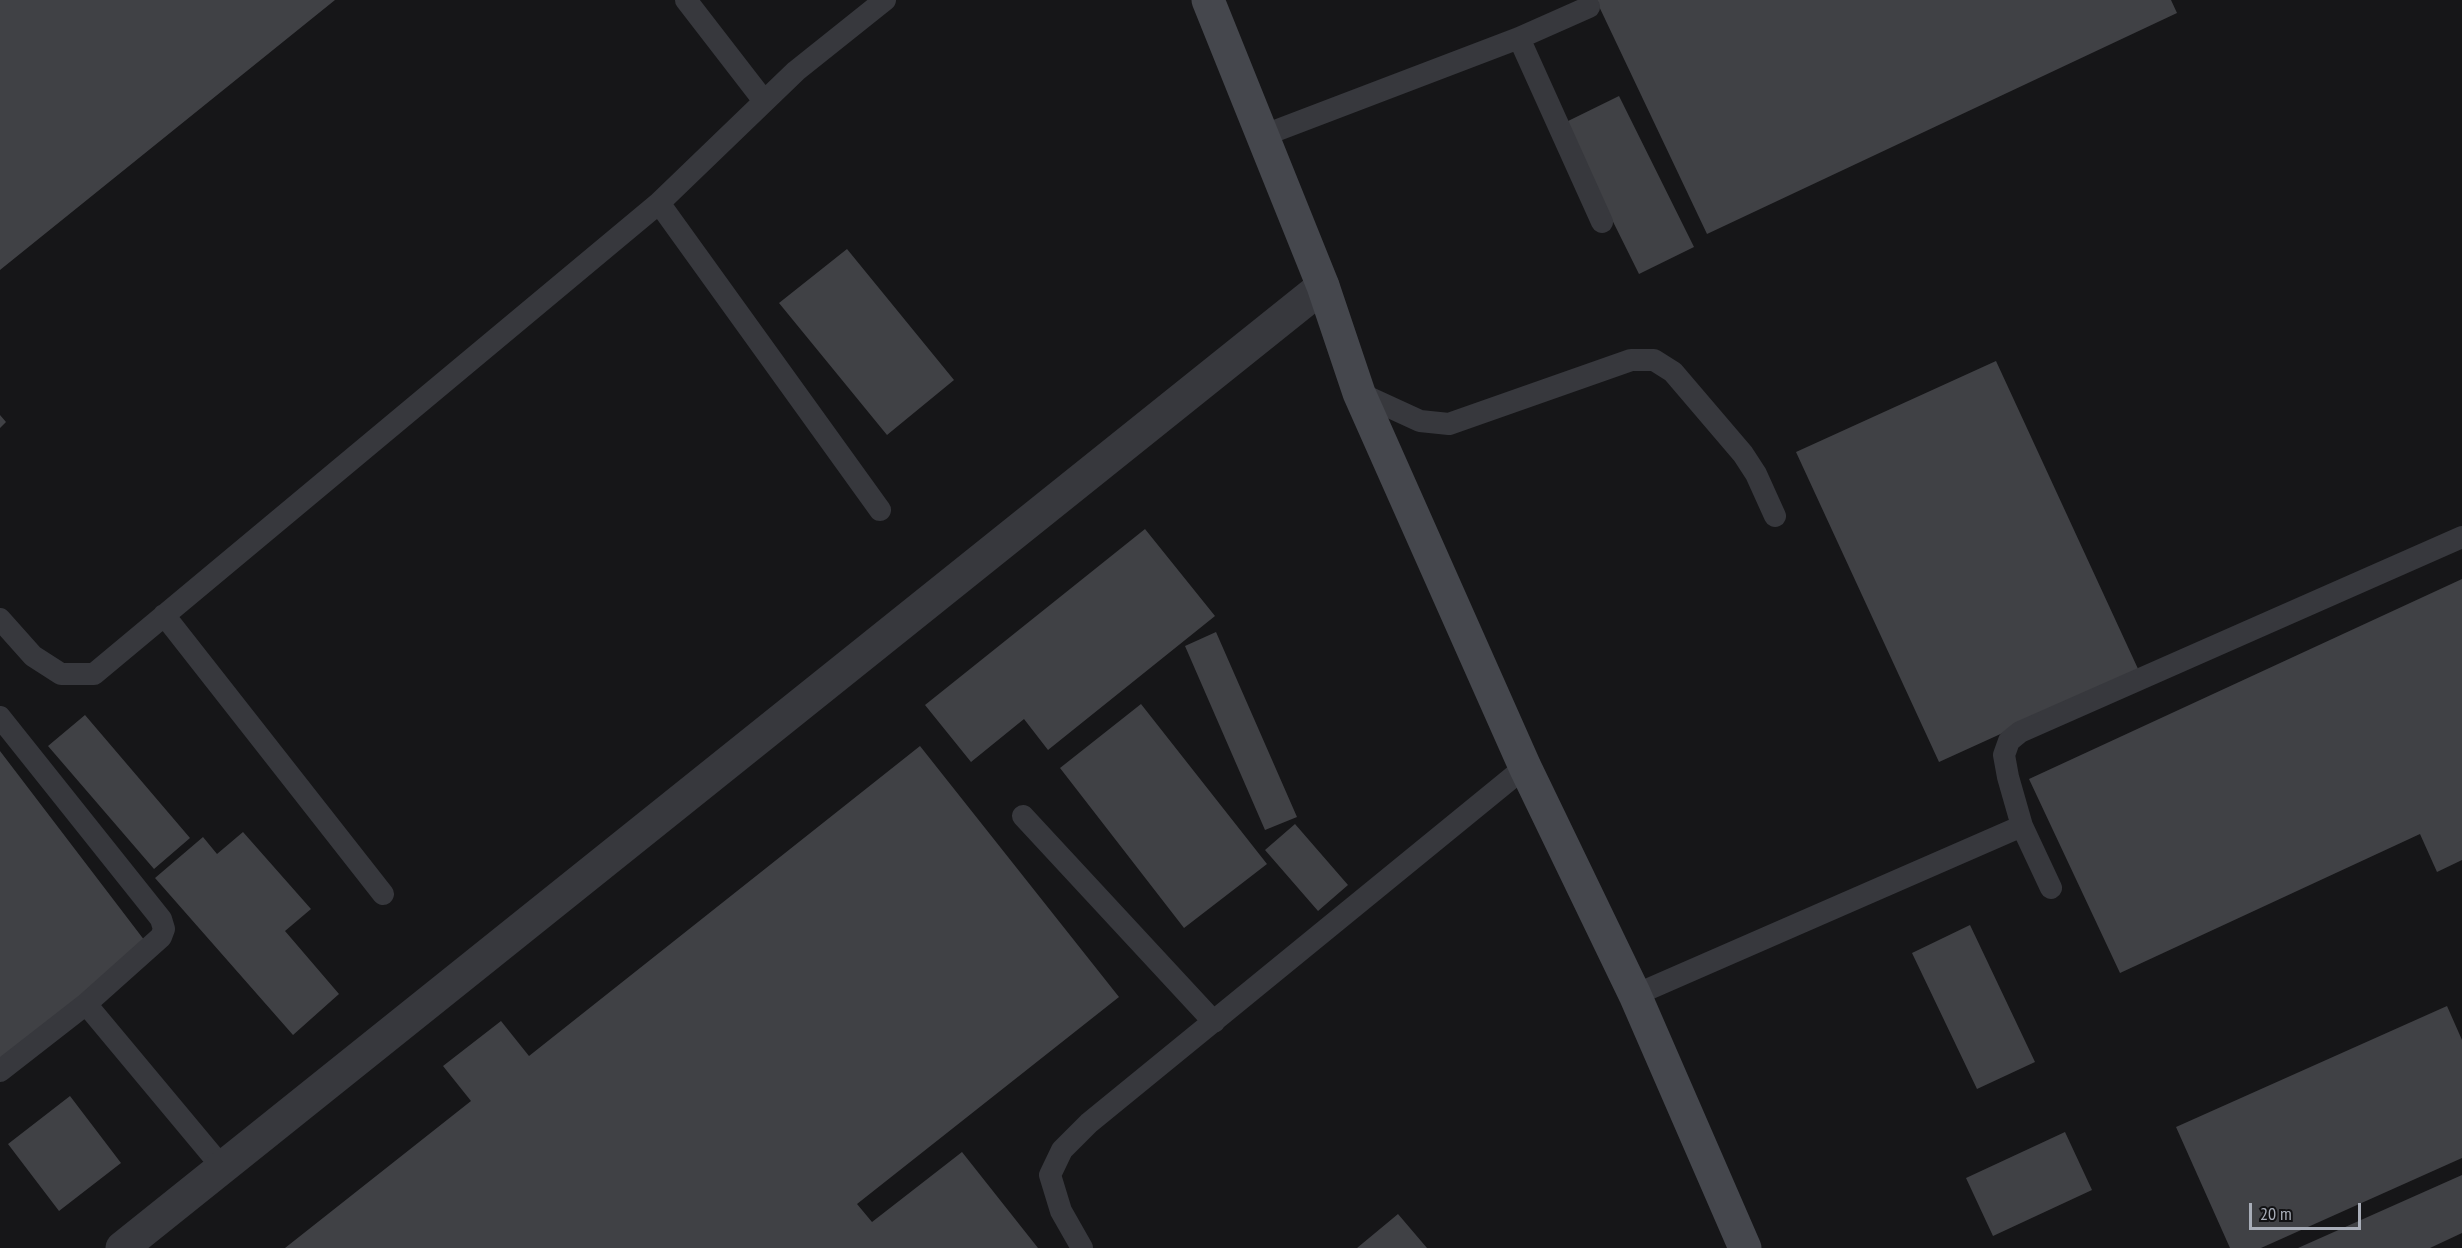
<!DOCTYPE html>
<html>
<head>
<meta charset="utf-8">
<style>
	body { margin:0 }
	#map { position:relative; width:2462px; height:1248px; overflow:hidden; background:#161618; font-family:"PT Sans Narrow",sans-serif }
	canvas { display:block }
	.scale { position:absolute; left:2249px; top:1203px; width:112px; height:27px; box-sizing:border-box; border:3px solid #a8adb8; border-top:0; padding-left:8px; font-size:18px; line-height:21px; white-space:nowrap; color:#a8adb8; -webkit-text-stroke:4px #111113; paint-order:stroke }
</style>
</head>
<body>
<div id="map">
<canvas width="2462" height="1248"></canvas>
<div class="scale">20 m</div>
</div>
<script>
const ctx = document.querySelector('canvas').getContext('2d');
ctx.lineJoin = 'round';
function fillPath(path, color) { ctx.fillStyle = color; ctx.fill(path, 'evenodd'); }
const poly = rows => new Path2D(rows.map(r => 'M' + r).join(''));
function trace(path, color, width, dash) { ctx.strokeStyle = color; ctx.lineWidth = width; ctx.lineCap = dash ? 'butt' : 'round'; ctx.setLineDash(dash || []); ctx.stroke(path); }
const building = poly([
	[0,0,335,0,0,270],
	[1596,0,2171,0,2177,13,1707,234],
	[1619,96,1694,247,1639,274,1564,123],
	[847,249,954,380,887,435,779,303],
	[1996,361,2139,671,1939,762,1796,452],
	[0,415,6,422,0,428],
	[1145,529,1215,616,1048,750,1024,719,971,762,925,705],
	[2462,579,2462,860,2437,872,2420,834,2120,973,2029,779],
	[1216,632,1297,817,1265,830,1185,646],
	[1141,704,1267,864,1184,928,1060,768],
	[85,715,190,838,154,869,48,746],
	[920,746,1119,997,857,1204,872,1222,962,1152,1038,1248,285,1248,471,1101,443,1066,501,1021,529,1056],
	[0,751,148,945,0,1058],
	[1295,824,1348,885,1318,911,1265,850],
	[243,832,311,909,285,931,339,994,293,1035,155,878,203,837,217,854],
	[1970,925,2035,1062,1977,1089,1912,953],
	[2447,1006,2462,1040,2462,1158,2261,1248,2230,1248,2176,1127],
	[70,1096,121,1163,59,1211,8,1144],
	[2065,1132,2092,1190,1993,1236,1966,1178],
	[2462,1175,2462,1233,2430,1248,2298,1248],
	[1398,1214,1427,1248,1357,1248]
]);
const lane = poly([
	[686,0,764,101],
	[1519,38,1602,222],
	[1262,136,1519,38,1589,7],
	[659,203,880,510],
	[1359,393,1420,421,1449,424,1631,360,1654,360,1673,372,1743,454,1756,474,1775,516],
	[164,615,383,894],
	[0,619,33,656,61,674,94,674,659,203,796,71,885,0],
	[0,717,161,919,164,929,161,937,86,1004,0,1071],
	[1023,816,1214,1022],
	[2051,888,2022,826,2008,777,2004,755,2009,741,2020,732,2462,537],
	[1635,995,2022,826],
	[86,1004,222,1167],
	[1082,1248,1061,1211,1050,1175,1062,1150,1089,1123,1525,767]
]);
const street = poly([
	[122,1248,1323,286]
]);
const secondary = poly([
	[1208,0,1323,286,1359,393,1525,767,1635,995,1745,1248]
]);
fillPath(building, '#404145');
trace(lane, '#37383d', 22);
trace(street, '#37383d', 33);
trace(secondary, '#45474d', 33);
</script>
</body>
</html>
